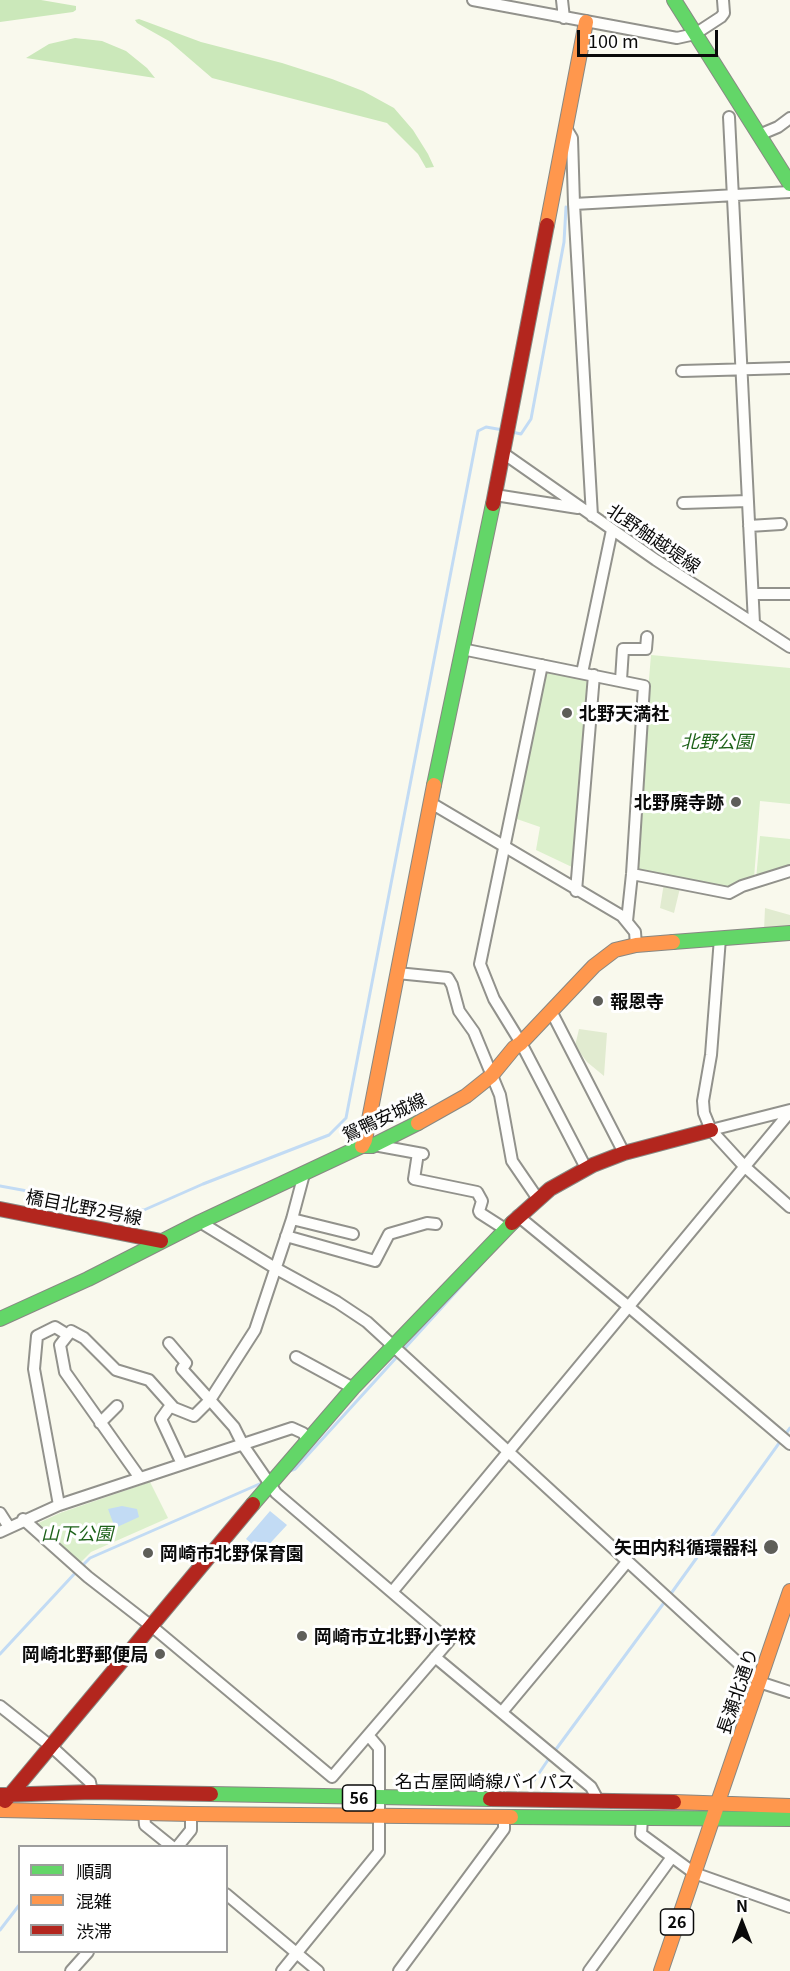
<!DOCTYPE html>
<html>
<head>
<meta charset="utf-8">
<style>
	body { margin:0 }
	#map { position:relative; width:790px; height:1971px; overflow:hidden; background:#f9f9ed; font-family:Georgia,"Noto Sans JP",serif }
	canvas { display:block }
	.legend { position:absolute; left:18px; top:1845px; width:210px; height:108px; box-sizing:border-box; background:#fff; border:2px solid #9d9d9d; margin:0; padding:8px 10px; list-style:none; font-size:18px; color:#0a0a0a }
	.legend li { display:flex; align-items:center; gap:12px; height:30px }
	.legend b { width:30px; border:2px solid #9d9d9d }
	.north { position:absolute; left:712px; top:1893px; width:60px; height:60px; -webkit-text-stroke:4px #fff; paint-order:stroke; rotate:0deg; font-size:16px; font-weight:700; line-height:24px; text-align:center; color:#0a0a0a }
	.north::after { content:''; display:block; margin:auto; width:21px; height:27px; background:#0a0a0a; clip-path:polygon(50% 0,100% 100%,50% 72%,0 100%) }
	.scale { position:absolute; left:577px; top:30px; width:141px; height:27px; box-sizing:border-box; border:3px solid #0a0a0a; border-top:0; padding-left:8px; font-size:18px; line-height:21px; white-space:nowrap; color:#0a0a0a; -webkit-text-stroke:4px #fff; paint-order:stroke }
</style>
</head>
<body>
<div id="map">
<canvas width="790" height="1971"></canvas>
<ul class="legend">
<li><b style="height:8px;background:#63d668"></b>順調</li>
<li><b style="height:8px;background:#ff974d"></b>混雑</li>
<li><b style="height:8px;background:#b3261e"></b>渋滞</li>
</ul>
<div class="north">N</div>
<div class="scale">100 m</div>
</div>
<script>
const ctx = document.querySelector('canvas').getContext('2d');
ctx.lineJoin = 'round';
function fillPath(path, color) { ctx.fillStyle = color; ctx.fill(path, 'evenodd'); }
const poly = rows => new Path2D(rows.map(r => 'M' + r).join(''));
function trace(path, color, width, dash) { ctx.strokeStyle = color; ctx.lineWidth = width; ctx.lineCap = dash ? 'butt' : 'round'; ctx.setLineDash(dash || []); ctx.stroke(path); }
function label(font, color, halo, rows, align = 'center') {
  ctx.font = font + ' Georgia,"Noto Sans JP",serif'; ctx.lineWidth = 6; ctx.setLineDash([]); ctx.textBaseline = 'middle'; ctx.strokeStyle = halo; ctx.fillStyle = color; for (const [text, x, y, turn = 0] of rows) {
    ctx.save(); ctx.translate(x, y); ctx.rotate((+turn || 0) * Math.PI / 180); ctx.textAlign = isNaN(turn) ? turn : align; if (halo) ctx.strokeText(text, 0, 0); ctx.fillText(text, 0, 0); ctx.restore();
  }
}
const green = poly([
	[651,655,790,668,790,804,760,801,754,878,729,889,633,870],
	[544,669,590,676,574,868,536,850,540,827,514,818],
	[760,836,790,839,790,868,756,879],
	[150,1482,168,1518,91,1552,78,1565,30,1527,60,1513]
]);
const forest = poly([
	[0,0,41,0,76,6,76,10,73,12,0,22],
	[139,19,201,42,282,63,332,79,363,91,394,108,413,130,428,154,434,167,426,168,418,154,387,123,212,78,169,41,137,23,135,20],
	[75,38,102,41,126,51,147,68,155,78,26,58,49,44]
]);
const cemetery = poly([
	[664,883,680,888,674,913,660,908],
	[765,908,790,915,790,928,764,930],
	[579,1029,607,1033,604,1076,587,1062,575,1046]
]);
const water = poly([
	[122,1506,137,1509,139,1517,115,1528,108,1509],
	[270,1511,287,1525,262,1552,246,1539]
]);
const stream = poly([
	[512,432,521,434,531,419,564,242,566,207],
	[0,1186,131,1210,144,1210,203,1184,329,1135,346,1118,478,431,486,427,503,430],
	[287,1472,295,1469,485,1260],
	[82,1566,90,1558,264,1482],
	[670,1595,790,1428],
	[0,1654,77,1571],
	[554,1752,666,1600],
	[531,1785,550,1757],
	[0,1930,20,1904]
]);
const street = poly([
	[473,0,677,38,695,34,721,17,724,13,723,0],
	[562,0,564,18],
	[729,117,754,623],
	[566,128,572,138,574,204,790,192],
	[759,135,778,127,790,118],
	[574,204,592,516],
	[682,371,790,368],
	[503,453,656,560,790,647],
	[495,495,578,508],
	[683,503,748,501],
	[749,526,781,524],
	[753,594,790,594],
	[462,649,644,686,632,874,627,921],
	[542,665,480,964,494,999,521,1043,586,1168],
	[582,673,612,530],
	[621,680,623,649,646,649,647,637],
	[431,803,622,916,635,932,636,945],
	[632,874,729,893,742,886,790,871],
	[576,891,594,675],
	[720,938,711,1055,703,1101,704,1113,711,1130,744,1166,790,1207],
	[397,973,448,978,452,985,459,1011,474,1032,500,1095,512,1161,538,1199],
	[551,1011,624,1153],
	[711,1130,790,1110],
	[374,1145,423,1154],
	[418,1153,414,1179,477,1192,482,1201,479,1211,480,1213,505,1229],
	[518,1216,629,1307,790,1444],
	[292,1219,353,1234],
	[200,1222,275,1268,337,1302,367,1322,759,1682,790,1692],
	[286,1236,375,1261,389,1234,427,1223,436,1224],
	[296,1357,353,1388],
	[171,1405,161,1419,182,1464],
	[100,1423,117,1406],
	[140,1478,65,1372,60,1345,71,1331,84,1338,116,1370,149,1380,174,1408,194,1416,210,1400,182,1369,186,1363,169,1343],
	[59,1505,34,1369,37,1336,55,1327,68,1335],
	[0,1513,9,1527],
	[23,1519,88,1577,155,1629,332,1777,449,1641,276,1493,243,1445,234,1427,210,1400,255,1330,292,1219,304,1174],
	[0,1532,59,1505,292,1428,303,1433,307,1439],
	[392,1592,790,1112],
	[435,1657,591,1787,598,1800],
	[0,1706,53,1748,90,1782,92,1792],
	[502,1712,627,1562],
	[144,1813,145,1825,171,1846],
	[642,1818,641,1834,694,1873,790,1907],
	[178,1846,191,1830,191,1814],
	[226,1894,318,1971],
	[71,1971,88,1952],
	[282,1971,379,1852,379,1748,368,1735],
	[399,1971,504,1829,504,1817],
	[589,1971,672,1857]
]);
const fast = poly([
	[674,0,790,184],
	[434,785,493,504],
	[673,942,790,933],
	[0,1319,88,1279,200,1222,362,1146,372,1146,418,1123],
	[253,1504,353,1388,512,1223],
	[211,1794,490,1799],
	[511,1817,790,1819]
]);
const slow = poly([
	[547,225,586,22],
	[418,1123,466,1096,491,1076,514,1048,521,1043,594,966,615,950,636,945,673,942],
	[362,1146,365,1140,434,785],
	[674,1802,790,1806],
	[718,1802,790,1591],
	[0,1810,191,1814,511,1817],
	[661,1971,716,1809]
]);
const jam = poly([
	[493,504,547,225],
	[0,1209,161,1241],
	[512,1223,550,1189,593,1165,624,1153,711,1130],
	[0,1795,92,1792,211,1794],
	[490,1799,674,1802],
	[5,1801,253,1504]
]);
const markers = [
	[567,713,6,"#5e5e59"],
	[736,802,6,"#5e5e59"],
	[598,1001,6,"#5e5e59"],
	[771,1547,8,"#5e5e59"],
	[148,1553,6,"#5e5e59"],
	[302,1636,6,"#5e5e59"],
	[160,1654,6,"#5e5e59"]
];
const shields = [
	[359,1798,33],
	[677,1922,33]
];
const shieldNames = [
	["56",359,1798],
	["26",677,1922]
];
const streetNames = [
	["北野舳越堤線",654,538,34],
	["鴛鴨安城線",384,1117,-25],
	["橋目北野2号線",84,1207,11],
	["長瀬北通り",737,1691,-71],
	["名古屋岡崎線バイパス",485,1781]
];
const poiNames = [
	["北野天満社",579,713],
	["北野廃寺跡",724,802,"right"],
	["報恩寺",610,1001],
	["矢田内科循環器科",758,1547,"right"],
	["岡崎市北野保育園",160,1553],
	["岡崎市立北野小学校",314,1636],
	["岡崎北野郵便局",148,1654,"right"]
];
const parkNames = [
	["北野公園",717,741],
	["山下公園",77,1533]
];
fillPath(green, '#dcf0cc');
fillPath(forest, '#cbe8ba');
fillPath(cemetery, '#e1ebd0');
fillPath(water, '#c2dbf4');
trace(stream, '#c2dbf4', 3);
trace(street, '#92928c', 14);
trace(fast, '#888883', 16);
trace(slow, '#888883', 16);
trace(jam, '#888883', 16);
trace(street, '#fefefc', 10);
trace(fast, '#63d668', 14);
trace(slow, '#ff974d', 14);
trace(jam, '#b3261e', 14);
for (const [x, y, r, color] of markers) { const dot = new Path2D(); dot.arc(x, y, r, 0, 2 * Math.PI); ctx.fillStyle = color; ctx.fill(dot); trace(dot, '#fff', 2); }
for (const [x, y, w] of shields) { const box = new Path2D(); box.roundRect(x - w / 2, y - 13, w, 26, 4.5); ctx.fillStyle = '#fff'; ctx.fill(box); trace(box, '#0a0a0a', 1.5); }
label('bold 16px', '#0a0a0a', null, shieldNames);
label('18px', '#0a0a0a', '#fff', streetNames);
label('bold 18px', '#0a0a0a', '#fff', poiNames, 'left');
label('italic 18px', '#1e621a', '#fff', parkNames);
</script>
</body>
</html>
